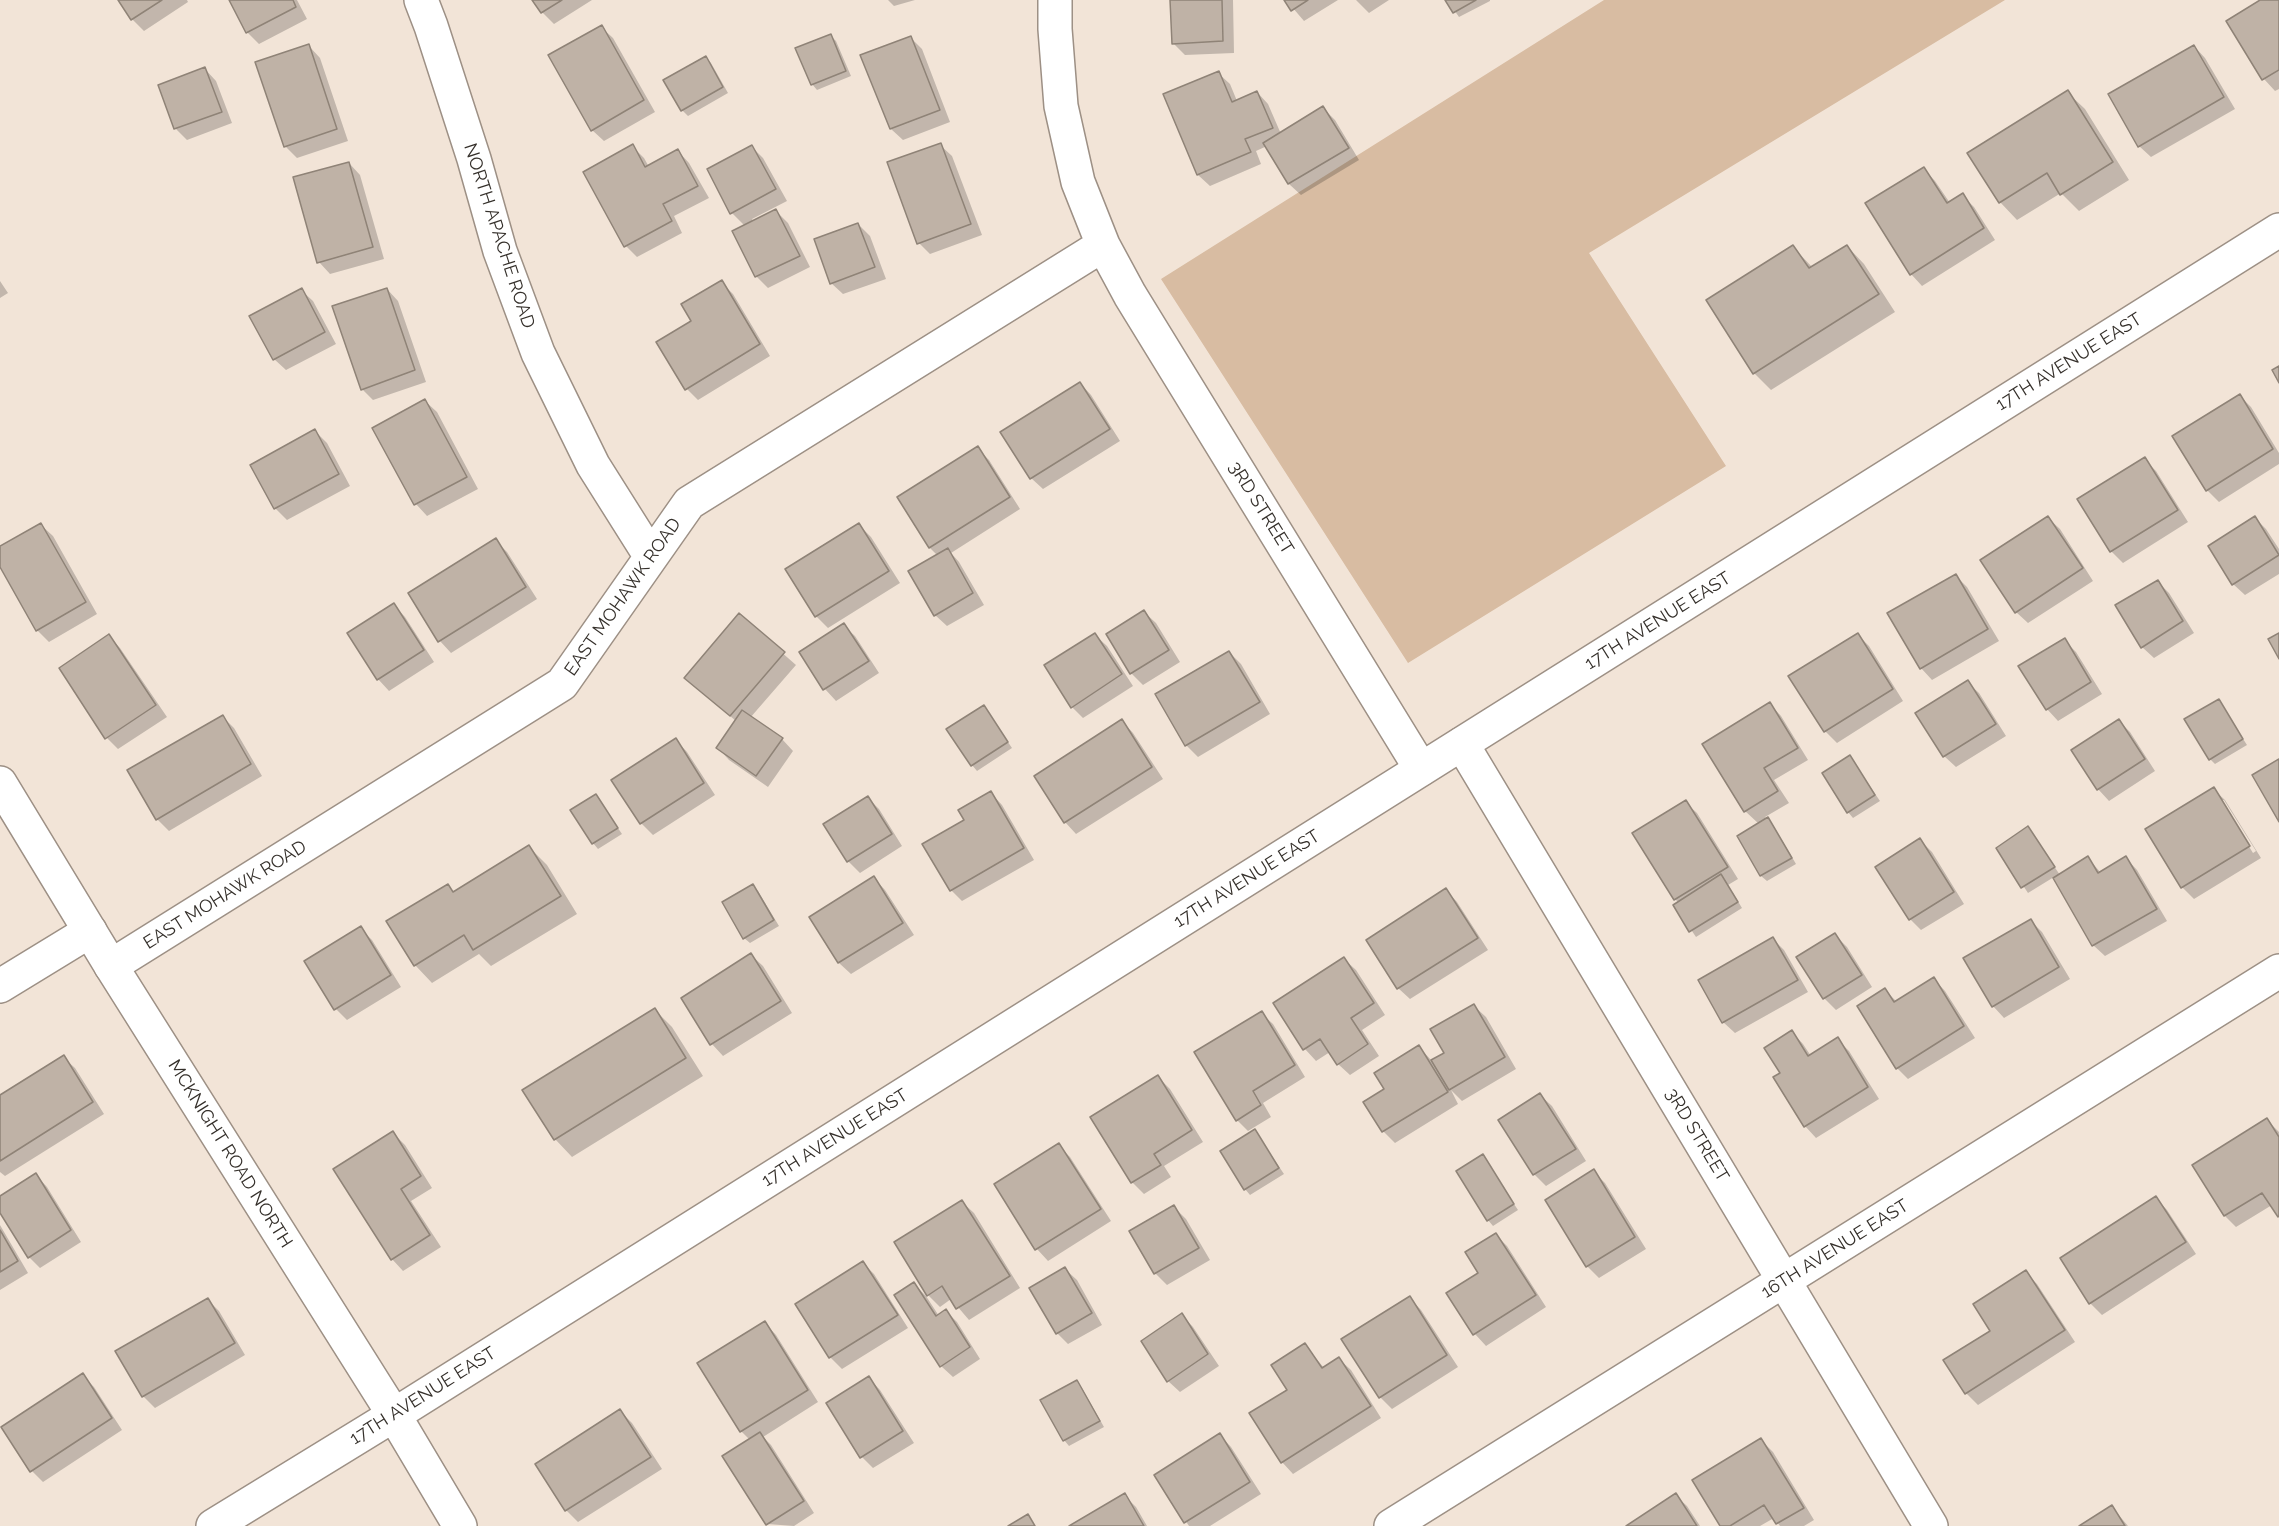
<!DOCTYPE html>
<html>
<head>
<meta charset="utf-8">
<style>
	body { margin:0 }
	canvas { display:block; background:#f2e4d7 }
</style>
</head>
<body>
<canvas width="2279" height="1526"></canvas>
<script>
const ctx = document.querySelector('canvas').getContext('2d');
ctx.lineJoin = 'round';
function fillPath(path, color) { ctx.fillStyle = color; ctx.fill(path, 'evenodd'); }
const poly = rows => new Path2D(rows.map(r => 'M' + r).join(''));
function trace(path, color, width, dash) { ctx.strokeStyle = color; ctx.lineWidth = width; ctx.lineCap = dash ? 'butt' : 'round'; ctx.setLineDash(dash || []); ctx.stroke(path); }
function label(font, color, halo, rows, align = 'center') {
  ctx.font = font + ' Raleway,sans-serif'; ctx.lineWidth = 4.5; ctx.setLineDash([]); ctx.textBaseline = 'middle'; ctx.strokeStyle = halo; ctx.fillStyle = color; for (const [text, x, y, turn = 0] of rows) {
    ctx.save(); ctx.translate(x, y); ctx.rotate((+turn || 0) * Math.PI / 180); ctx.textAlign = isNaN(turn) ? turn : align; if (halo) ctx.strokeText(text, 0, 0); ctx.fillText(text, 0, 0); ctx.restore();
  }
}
const green = poly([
	[1604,0,2005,0,1589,253,1726,466,1408,663,1161,279]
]);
const shadow = poly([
	[120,0,187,0,188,2,144,31,132,19],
	[231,0,297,0,307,19,259,44,247,32],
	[534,0,592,0,554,24,542,12],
	[888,0,915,0,894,6],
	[1172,0,1233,0,1234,53,1185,55,1173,43],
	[1286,0,1338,0,1304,21],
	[1356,0,1389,0,1369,13],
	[1447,0,1490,0,1490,1,1459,17],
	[2263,0,2279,0,2279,89,2275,91,2264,79,2228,22],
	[601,27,613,38,655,112,604,141,592,130],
	[831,36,836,41,851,76,817,90,812,84],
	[911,38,922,49,950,122,903,140,891,129,862,56],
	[309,46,320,58,348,141,297,158,285,146],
	[2194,46,2205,58,2235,109,2151,157,2139,146],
	[706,57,711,63,728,93,688,116,682,110],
	[205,69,216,81,232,123,187,140,176,129,160,86],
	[1218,73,1230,84,1237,101,1257,92,1268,104,1281,134,1323,108,1335,120,1359,160,1301,195,1289,184,1267,146,1256,151,1261,164,1210,186,1198,175,1165,95],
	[2067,92,2085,109,2129,180,2079,211,2061,193,2017,220,2000,202],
	[940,145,952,156,982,235,930,254,919,243],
	[632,146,644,158,649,167,678,151,689,163,709,198,674,216,682,233,637,257,626,246],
	[751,146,763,158,787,201,752,219,754,222,776,211,788,223,810,267,768,288,756,276,734,231,745,226,732,213],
	[349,163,360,175,384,259,330,274,319,262],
	[1924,169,1935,181,1950,203,1962,195,1974,207,1995,240,1922,286,1911,274],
	[858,224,870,236,886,279,843,294,831,283],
	[1847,246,1864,264,1895,312,1771,390,1754,373,1793,247,1813,268],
	[0,281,8,293,0,298],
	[721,282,733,294,770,356,698,400,687,389,693,321],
	[387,289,398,301,426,382,373,400,362,389],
	[301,290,313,301,336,344,286,370,274,359],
	[1080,383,1091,395,1120,441,1043,489,1031,478],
	[2240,396,2251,407,2279,453,2279,464,2219,502,2207,490,2174,437],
	[425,401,437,412,478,489,427,516,416,504,374,428],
	[315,431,327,443,350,486,287,520,275,508,252,465],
	[977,448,989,460,1020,509,951,553,959,562,984,605,947,626,935,615,938,556,930,548,899,498],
	[2144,459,2156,471,2188,522,2123,563,2111,551,2079,500],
	[2048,518,2060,529,2093,581,2028,623,2016,612],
	[2255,518,2266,529,2279,549,2279,574,2245,595,2233,584],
	[41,525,53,536,97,614,49,642,37,630,0,564,0,547],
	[859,525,871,537,900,583,828,628,816,616,787,570],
	[495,540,507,552,537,599,451,653,440,641,410,593],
	[1956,576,1967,587,1999,641,1932,680,1921,668],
	[2158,582,2169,593,2194,633,2154,658,2142,647],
	[394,605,405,617,434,662,389,691,378,679],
	[1144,612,1156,623,1180,662,1143,685,1132,674,1108,634],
	[739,615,796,665,750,718,782,739,793,751,768,787,729,760,718,748,736,721,698,689],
	[843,625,855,636,879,673,836,701,825,689,801,653],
	[1095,635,1107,646,1133,686,1083,718,1072,707],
	[1858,635,1869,646,1903,701,1837,743,1825,731,1790,677],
	[109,636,120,648,167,717,118,749,107,738],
	[2064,640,2076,652,2102,694,2058,721,2047,709],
	[1229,652,1241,664,1270,714,1198,757,1187,746,1157,695],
	[1967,682,1979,693,2006,736,1956,767,1944,756],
	[2218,700,2247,745,2215,764,2210,759],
	[1770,704,1781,716,1808,760,1774,780,1789,803,1765,817,1773,825,1796,864,1767,881,1761,876,1739,837,1759,824,1745,811],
	[984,707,1012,748,977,771,972,765],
	[223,717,234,728,262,776,169,831,157,819],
	[1122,721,1133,733,1163,779,1076,834,1065,822],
	[2119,721,2130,732,2155,771,2109,801,2098,789],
	[676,740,687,752,715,795,653,835,641,823,613,780],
	[1850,757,1880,801,1853,818,1848,812],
	[2213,789,2225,800,2261,858,2194,899,2182,887,2147,830],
	[2220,800,2224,800,2256,851,2253,853],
	[991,793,1002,805,1034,860,962,901,951,890,966,821],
	[596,796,622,834,598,849,593,843],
	[868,798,879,809,902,846,860,873,848,861],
	[1685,802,1697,813,1738,879,1728,885,1742,908,1696,937,1675,906,1679,903,1675,899],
	[2028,828,2060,875,2088,858,2101,873,2126,858,2137,870,2167,921,2105,956,2093,945,2054,877,2028,893,1998,848],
	[1920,840,1932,852,1964,904,1921,930,1910,919],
	[529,847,547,865,577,914,491,966,479,954,432,983,415,965,447,886,455,893],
	[874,878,885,890,914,935,851,974,839,963,811,918],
	[753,886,758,891,779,926,750,943,744,938],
	[1446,890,1457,902,1488,950,1410,999,1398,988],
	[2031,921,2042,932,2070,979,2004,1018,1993,1006],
	[360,928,372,940,401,987,347,1020,336,1009],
	[1835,935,1847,947,1872,987,1836,1010,1824,998],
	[1773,939,1784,950,1808,992,1735,1033,1723,1022],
	[751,955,763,966,792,1013,723,1056,712,1044,683,998],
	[1344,959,1356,970,1385,1015,1362,1030,1379,1056,1350,1075,1338,1064,1330,1052,1316,1061,1305,1049,1275,1004],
	[1934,979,1945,991,1975,1038,1908,1079,1897,1068,1885,990,1897,1002],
	[1474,1006,1486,1017,1516,1069,1462,1101,1451,1090,1458,1104,1395,1143,1383,1131,1386,1090,1419,1047,1432,1061,1446,1054],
	[655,1010,672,1027,703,1076,572,1157,555,1139],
	[1261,1013,1273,1024,1305,1077,1263,1103,1271,1117,1248,1131,1237,1120],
	[1792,1032,1803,1044,1811,1056,1837,1039,1849,1051,1879,1099,1816,1138,1805,1126,1782,1073],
	[63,1057,75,1068,104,1114,5,1176,0,1172,0,1097],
	[1158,1077,1170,1089,1203,1142,1164,1166,1171,1177,1144,1194,1132,1182,1092,1117],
	[1540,1095,1552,1106,1586,1161,1546,1186,1534,1174],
	[2267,1120,2279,1132,2279,1217,2272,1205,2236,1227,2225,1216,2194,1166],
	[1255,1131,1284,1174,1250,1195,1245,1189],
	[393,1133,405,1145,432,1188,411,1201,441,1247,403,1271,392,1259],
	[1058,1145,1070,1157,1111,1221,1048,1261,1037,1249,996,1184],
	[1482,1156,1518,1210,1493,1226,1488,1220],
	[1593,1171,1605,1183,1646,1249,1599,1278,1587,1266,1547,1200],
	[36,1175,47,1187,81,1242,40,1268,29,1257,0,1210,0,1197],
	[2156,1198,2167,1210,2196,1254,2102,1315,2090,1303],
	[962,1202,974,1213,1020,1288,969,1320,951,1299,940,1307,928,1295],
	[1174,1207,1186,1219,1210,1260,1167,1285,1156,1274,1131,1231],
	[0,1225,28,1273,0,1290],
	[1496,1235,1507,1246,1546,1307,1486,1346,1475,1334,1480,1273],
	[863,1263,874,1274,908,1328,842,1369,830,1357,797,1304],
	[1065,1269,1077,1280,1102,1325,1068,1344,1057,1333],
	[2025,1272,2037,1284,2075,1342,1978,1405,1966,1393,1945,1361,1992,1331],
	[914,1284,926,1296,939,1316,946,1311,957,1322,980,1359,953,1377,941,1366],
	[1410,1298,1421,1310,1458,1367,1392,1409,1380,1397,1344,1339],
	[207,1299,219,1311,245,1355,155,1408,143,1396,117,1352],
	[1182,1315,1193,1327,1219,1366,1180,1392,1168,1381],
	[765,1323,776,1335,818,1402,763,1437,771,1445,814,1513,794,1526,767,1524,750,1440,741,1431,699,1363],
	[1305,1345,1324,1368,1339,1359,1351,1370,1381,1418,1293,1474,1282,1462,1289,1390],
	[82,1375,94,1387,122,1430,43,1482,32,1471],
	[869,1378,880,1390,914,1443,873,1468,862,1457],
	[1077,1382,1082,1388,1104,1427,1069,1446,1064,1440],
	[620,1411,632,1423,662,1469,578,1522,566,1510],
	[1220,1435,1231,1447,1261,1494,1210,1526,1189,1526,1156,1476],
	[1761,1440,1773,1452,1814,1520,1804,1526,1780,1526,1774,1518,1760,1526,1722,1526],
	[1124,1495,1136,1507,1147,1526,1072,1526],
	[1675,1495,1687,1506,1700,1526,1628,1526],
	[2112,1507,2128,1526,2082,1526]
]);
const building = poly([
	[118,0,162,0,131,20,118,0],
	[229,0,293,0,296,7,246,33,229,0],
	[532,0,562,0,541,13,532,0],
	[1170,0,1222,0,1223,41,1172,44,1170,0],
	[1284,0,1308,0,1291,11,1284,0],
	[1445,0,1476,0,1453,13,1445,0],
	[2260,0,2279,0,2279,70,2262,80,2226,21,2260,0],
	[602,25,644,100,591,131,548,55,602,25],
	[831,34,846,71,811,85,795,48,831,34],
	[911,36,940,110,890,129,860,55,911,36],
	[309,44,337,129,284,147,255,62,309,44],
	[2194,45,2224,97,2138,147,2108,94,2194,45],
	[706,56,723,87,681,111,663,80,706,56],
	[205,67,222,112,174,129,158,85,205,67],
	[1219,71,1232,102,1257,91,1273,128,1245,139,1251,152,1197,175,1163,94,1219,71],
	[2068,90,2113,162,2060,195,2047,173,1999,203,1967,153,2068,90],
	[1323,106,1349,148,1288,184,1263,143,1323,106],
	[941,143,971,224,917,244,887,162,941,143],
	[633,144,645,167,678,149,698,186,663,204,672,221,624,247,583,172,633,144],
	[752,145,776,189,730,214,707,169,752,145],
	[349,162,373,247,317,263,293,177,349,162],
	[1924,167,1947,203,1963,193,1984,228,1910,275,1865,203,1924,167],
	[776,209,800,256,755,277,732,231,776,209],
	[858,223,875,267,830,284,814,239,858,223],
	[1793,245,1809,268,1847,245,1879,294,1753,374,1706,300,1793,245],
	[722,280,760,344,685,390,656,342,691,321,681,304,722,280],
	[302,288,325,332,273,360,249,316,302,288],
	[387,288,415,370,361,390,332,306,387,288],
	[2279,366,2279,383,2272,370,2279,366],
	[1080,382,1110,429,1030,479,1000,432,1080,382],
	[2240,394,2273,449,2206,491,2172,436,2240,394],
	[425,399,467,477,414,505,372,428,425,399],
	[315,429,339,474,274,509,250,465,315,429],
	[978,446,1010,497,929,548,897,497,978,446],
	[2145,457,2178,510,2110,552,2077,499,2145,457],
	[2048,516,2083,568,2015,613,1980,560,2048,516],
	[2255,516,2279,555,2232,585,2208,546,2255,516],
	[41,523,86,602,36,631,0,567,0,546,41,523],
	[859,523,889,571,815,617,785,569,859,523],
	[496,538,526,587,438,642,408,593,496,538],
	[948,548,973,593,934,616,908,571,948,548],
	[1956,574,1988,629,1920,669,1887,613,1956,574],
	[2158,580,2183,621,2141,648,2115,605,2158,580],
	[394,603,424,650,377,680,347,633,394,603],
	[1144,610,1169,650,1130,674,1106,634,1144,610],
	[739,613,785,652,730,716,684,678,739,613],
	[844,623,869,661,823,690,799,652,844,623],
	[1095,633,1122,674,1071,708,1044,665,1095,633],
	[1858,633,1893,689,1824,732,1788,676,1858,633],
	[2279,633,2279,659,2268,639,2279,633],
	[109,634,156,705,105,739,59,668,109,634],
	[2065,638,2091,682,2046,710,2018,666,2065,638],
	[1229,651,1260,702,1185,746,1155,694,1229,651],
	[1968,680,1996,724,1943,757,1915,713,1968,680],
	[2219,699,2243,739,2209,760,2184,719,2219,699],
	[1770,702,1798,748,1764,768,1778,791,1744,812,1702,744,1770,702],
	[984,705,1008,742,971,766,946,729,984,705],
	[742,710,783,738,756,776,716,748,742,710],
	[223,715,251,764,156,820,127,770,223,715],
	[1122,719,1152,767,1064,823,1034,776,1122,719],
	[2119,719,2145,759,2097,790,2071,750,2119,719],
	[676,738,704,783,640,824,611,780,676,738],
	[1850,755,1875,795,1847,813,1822,773,1850,755],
	[2279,759,2279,822,2252,775,2279,759],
	[2214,787,2250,846,2181,888,2145,829,2214,787],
	[991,791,1024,848,950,891,922,844,964,820,958,810,991,791],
	[596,794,618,828,592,844,570,810,596,794],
	[868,796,892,834,847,862,823,824,868,796],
	[1686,800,1728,867,1674,900,1632,833,1686,800],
	[1768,817,1792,858,1760,876,1737,836,1768,817],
	[2028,826,2055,867,2021,888,1996,848,2028,826],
	[1920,838,1954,892,1909,920,1875,867,1920,838],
	[529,845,561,896,473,950,464,935,414,966,386,921,448,884,453,892,529,845],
	[2088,856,2098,873,2126,856,2157,909,2092,946,2053,878,2088,856],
	[1721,874,1738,902,1689,932,1673,905,1721,874],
	[874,876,903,923,838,963,809,917,874,876],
	[753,884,774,920,743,939,722,902,753,884],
	[1446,888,1478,938,1397,989,1366,940,1446,888],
	[2031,919,2059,967,1992,1007,1963,958,2031,919],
	[361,926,391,975,334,1010,304,961,361,926],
	[1835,933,1862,975,1823,999,1796,957,1835,933],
	[1773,937,1798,980,1722,1023,1698,980,1773,937],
	[751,953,781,1001,710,1045,681,998,751,953],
	[1344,957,1374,1003,1351,1018,1368,1044,1337,1065,1320,1039,1303,1050,1273,1003,1344,957],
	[1934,977,1964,1026,1896,1069,1857,1006,1885,988,1894,1002,1934,977],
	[1474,1004,1505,1057,1449,1090,1431,1060,1444,1053,1430,1029,1474,1004],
	[655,1008,686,1058,554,1140,522,1090,655,1008],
	[1262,1011,1295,1065,1253,1091,1261,1105,1236,1121,1194,1052,1262,1011],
	[1792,1030,1808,1056,1838,1037,1868,1087,1804,1127,1773,1077,1780,1073,1764,1048,1792,1030],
	[1419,1045,1448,1092,1382,1132,1363,1102,1384,1089,1374,1073,1419,1045],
	[64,1055,93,1102,0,1161,0,1095,64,1055],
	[1158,1075,1192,1130,1154,1154,1161,1165,1131,1183,1090,1117,1158,1075],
	[1540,1093,1576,1149,1533,1175,1498,1120,1540,1093],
	[2267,1118,2279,1137,2279,1216,2278,1217,2262,1193,2224,1216,2192,1165,2267,1118],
	[1255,1129,1279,1168,1244,1190,1220,1151,1255,1129],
	[393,1131,421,1176,401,1189,430,1235,391,1260,333,1169,393,1131],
	[1059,1143,1101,1209,1035,1250,994,1184,1059,1143],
	[1483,1154,1514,1204,1487,1221,1456,1171,1483,1154],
	[1594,1169,1635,1237,1586,1267,1545,1200,1594,1169],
	[36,1173,71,1230,28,1258,0,1213,0,1196,36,1173],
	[2156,1196,2186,1242,2089,1304,2060,1258,2156,1196],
	[962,1200,1010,1276,956,1309,942,1286,927,1296,894,1242,962,1200],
	[1174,1205,1199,1248,1154,1274,1129,1231,1174,1205],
	[0,1230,18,1261,0,1272,0,1230],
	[1496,1233,1536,1295,1473,1335,1446,1293,1478,1273,1465,1252,1496,1233],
	[863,1261,898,1315,829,1358,795,1304,863,1261],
	[1065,1267,1092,1313,1056,1334,1029,1288,1065,1267],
	[2026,1270,2065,1330,1965,1394,1943,1360,1990,1331,1973,1304,2026,1270],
	[914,1282,936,1316,946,1309,970,1347,940,1367,894,1295,914,1282],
	[1410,1296,1447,1355,1379,1398,1341,1339,1410,1296],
	[208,1298,235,1343,142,1397,115,1351,208,1298],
	[1182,1313,1208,1354,1167,1382,1141,1341,1182,1313],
	[765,1321,808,1390,740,1432,697,1363,765,1321],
	[1305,1343,1322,1368,1339,1357,1371,1406,1281,1463,1249,1413,1287,1390,1271,1365,1305,1343],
	[83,1373,112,1418,30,1472,1,1427,83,1373],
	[869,1376,903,1431,860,1458,826,1403,869,1376],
	[1077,1380,1100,1421,1063,1441,1040,1400,1077,1380],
	[620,1409,651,1457,565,1511,535,1464,620,1409],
	[760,1432,804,1501,766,1525,722,1456,760,1432],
	[1220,1433,1250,1482,1184,1523,1154,1475,1220,1433],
	[1761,1438,1804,1508,1776,1524,1764,1505,1730,1526,1720,1526,1692,1480,1761,1438],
	[1125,1493,1144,1526,1069,1526,1125,1493],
	[1676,1493,1697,1526,1626,1526,1676,1493],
	[2112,1505,2125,1526,2079,1526,2112,1505],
	[1028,1514,1035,1526,1008,1526,1028,1514]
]);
const street = poly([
	[421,0,431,26,474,159,500,251,538,353,593,465,651,557],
	[1055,0,1055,29,1061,106,1078,182,1103,245,1130,295,1421,769],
	[1462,744,1931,1526],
	[111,966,562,684,689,503,1103,245],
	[0,986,90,931],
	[1391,1526,2279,971]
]);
const secondary = poly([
	[0,783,111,966,394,1415,460,1526],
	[213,1526,394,1415,2279,230]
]);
const streetNames = [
	["NORTH APACHE ROAD",499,236,72],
	["17TH AVENUE EAST",2069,362,-32],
	["3RD STREET",1261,508,58],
	["EAST MOHAWK ROAD",623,597,-55],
	["17TH AVENUE EAST",1658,621,-32],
	["17TH AVENUE EAST",1247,879,-32],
	["EAST MOHAWK ROAD",225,895,-32],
	["3RD STREET",1697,1135,59],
	["17TH AVENUE EAST",835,1138,-32],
	["MCKNIGHT ROAD NORTH",230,1154,58],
	["16TH AVENUE EAST",1835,1249,-32],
	["17TH AVENUE EAST",423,1396,-32]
];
fillPath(green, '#d8bca2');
fillPath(shadow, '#0003');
fillPath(building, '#bfb2a6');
trace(building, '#8f8377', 1.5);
trace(street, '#9d9085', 36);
trace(secondary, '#9d9085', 36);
trace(street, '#fff', 33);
trace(secondary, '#fff', 33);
label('18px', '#35302b', '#fff', streetNames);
</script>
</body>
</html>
